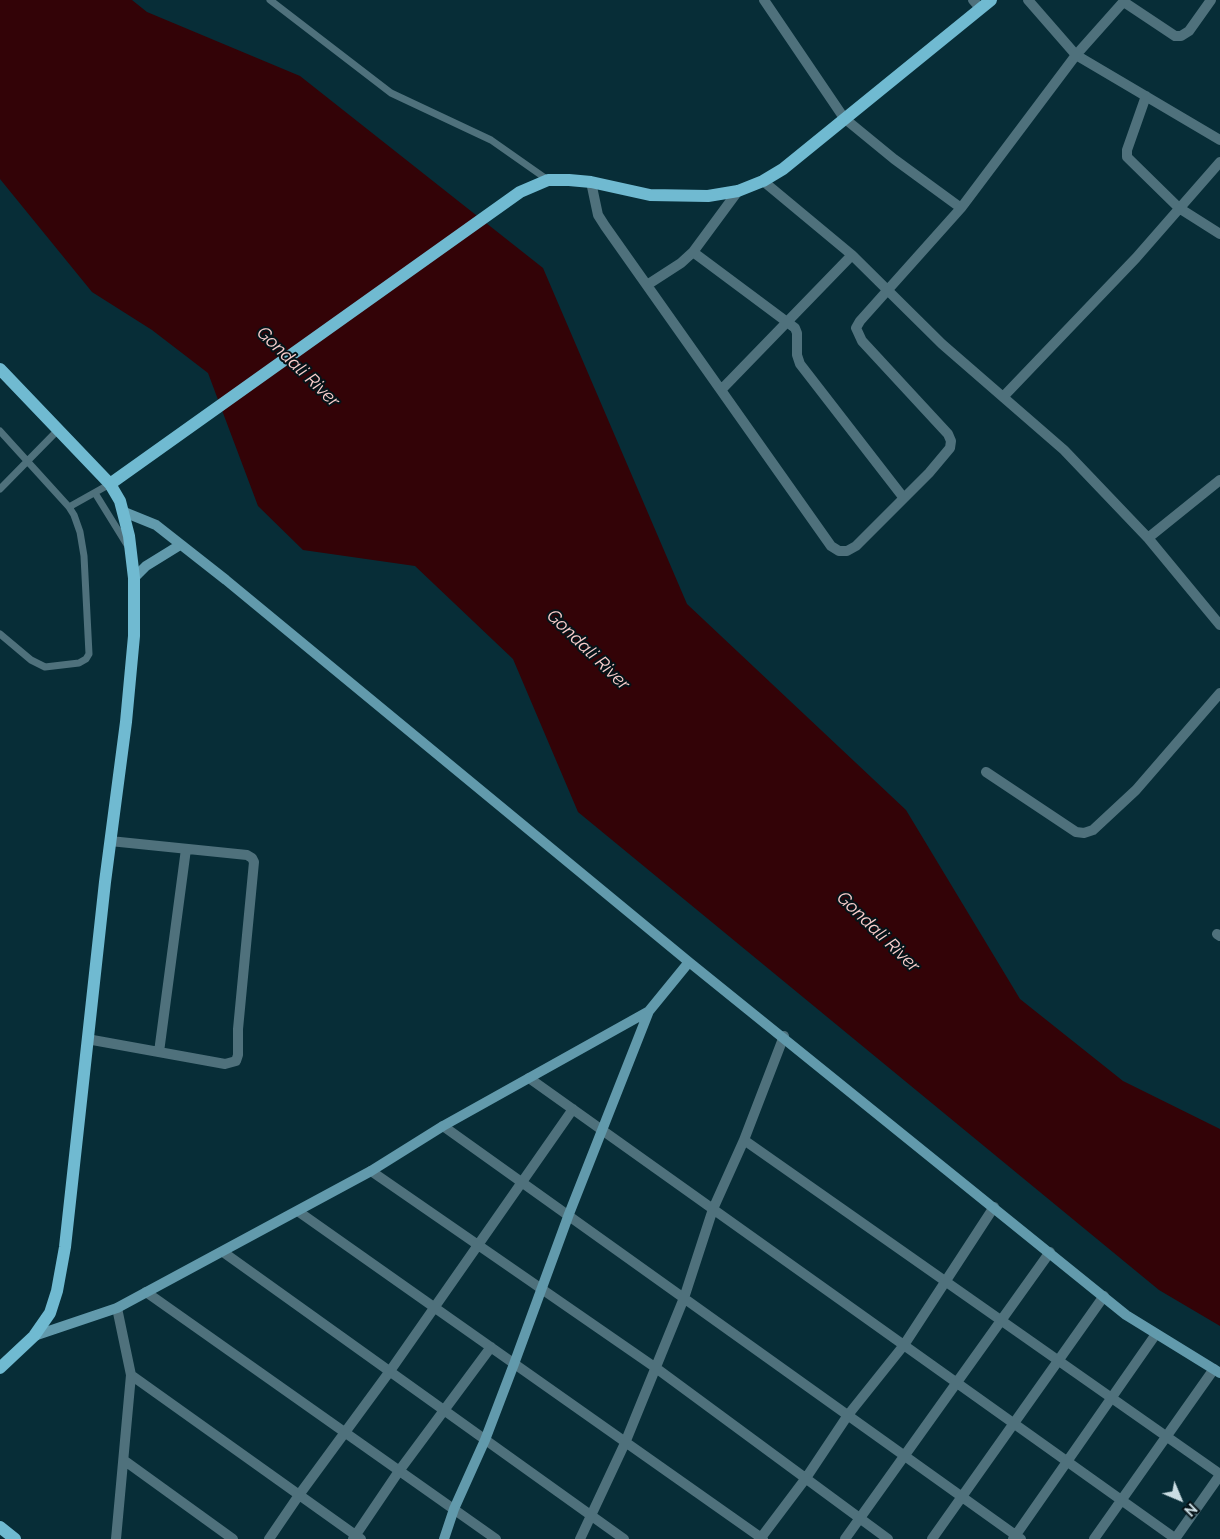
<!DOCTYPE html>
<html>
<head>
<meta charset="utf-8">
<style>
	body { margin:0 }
	#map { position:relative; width:1220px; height:1539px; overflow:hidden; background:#072d37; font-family:Raleway,sans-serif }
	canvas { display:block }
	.north { position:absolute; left:1155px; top:1474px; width:50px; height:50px; -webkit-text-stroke:4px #051318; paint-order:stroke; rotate:135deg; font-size:14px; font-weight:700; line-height:20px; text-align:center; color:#cadde3 }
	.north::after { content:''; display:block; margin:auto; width:18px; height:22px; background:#cadde3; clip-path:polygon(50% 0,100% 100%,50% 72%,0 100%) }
</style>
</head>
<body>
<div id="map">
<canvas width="1220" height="1539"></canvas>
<div class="north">N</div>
</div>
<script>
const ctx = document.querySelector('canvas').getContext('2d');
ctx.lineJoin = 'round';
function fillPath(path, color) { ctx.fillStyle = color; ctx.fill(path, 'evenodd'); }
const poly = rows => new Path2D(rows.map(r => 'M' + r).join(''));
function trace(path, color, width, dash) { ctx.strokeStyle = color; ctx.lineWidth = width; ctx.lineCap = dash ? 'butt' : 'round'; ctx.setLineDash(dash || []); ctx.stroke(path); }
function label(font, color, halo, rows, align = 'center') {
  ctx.font = font + ' Raleway,sans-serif'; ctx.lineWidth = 4; ctx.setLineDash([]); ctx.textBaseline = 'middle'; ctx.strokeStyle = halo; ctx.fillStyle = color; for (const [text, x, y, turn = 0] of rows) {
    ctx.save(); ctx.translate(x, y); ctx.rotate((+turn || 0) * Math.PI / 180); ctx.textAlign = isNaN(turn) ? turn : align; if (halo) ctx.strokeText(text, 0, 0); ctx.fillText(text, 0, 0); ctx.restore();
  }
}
const water = poly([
	[0,0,132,0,147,12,300,76,543,268,687,604,906,810,1020,999,1123,1081,1220,1129,1220,1326,1159,1290,578,812,513,659,415,566,303,550,258,506,208,373,152,330,92,292,0,179]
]);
const lane = poly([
	[270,0,391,93,491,140,548,180],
	[0,431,69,507,74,515,80,532,84,556,89,654,86,659,79,663,45,667,31,660,0,634],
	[0,489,57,431],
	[95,493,129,548],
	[69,507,110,484]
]);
const street = poly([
	[764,0,844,118,894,159,961,208],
	[973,0,980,8],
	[1028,0,1076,55,1220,140],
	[1124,2,1175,36,1181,36,1189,31,1211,0],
	[1146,96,1127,150,1127,157,1179,208,1220,234],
	[763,181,852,255,942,344,1064,450,1148,538,1220,625],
	[591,182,598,215,605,226,831,546,839,551,847,551,856,546,929,473,950,448,951,441,948,434,862,341,856,328,860,321,961,208,1076,55,1125,0],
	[693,252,795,328,797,333,797,355,800,364,903,497],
	[647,285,681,263,693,252,738,191],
	[722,389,852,255],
	[1003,397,1136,258,1220,162],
	[1148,538,1220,480],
	[986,772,1076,832,1084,833,1093,830,1136,790,1220,693],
	[1217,934,1220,936],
	[87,1039,225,1064,236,1061,238,1055,238,1029,254,862,252,858,247,855,110,841],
	[159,1052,186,849],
	[529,1078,1176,1539],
	[443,1126,1021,1539],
	[744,1140,1220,1474],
	[371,1171,656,1368,888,1539],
	[299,1212,763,1539],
	[223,1252,624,1539],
	[146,1292,496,1539],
	[131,1375,361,1539],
	[125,1461,233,1539],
	[116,1539,131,1375,117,1308],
	[269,1539,299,1495,390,1371,573,1109],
	[353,1539,399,1471,491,1347],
	[580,1539,625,1443,684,1298,713,1209,744,1140,784,1036],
	[760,1539,806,1478,848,1415,904,1345,994,1207],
	[845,1539,1050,1252],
	[932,1539,1104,1296],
	[1013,1539,1156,1334],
	[1094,1539,1214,1369],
	[1175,1539,1220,1475]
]);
const secondary = poly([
	[124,512,156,525,226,580,689,962,1126,1315,1220,1373],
	[134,578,146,566,180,545],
	[34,1336,117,1308,371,1171,443,1126,649,1011,689,962],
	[444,1539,454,1509,485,1440,514,1364,569,1214,649,1011]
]);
const primary = poly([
	[0,369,110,484],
	[0,1368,34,1336,50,1313,57,1291,65,1247,105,882,126,722,134,636,134,578,129,536,120,501,110,484,520,192,548,180,569,180,591,182,650,195,708,196,738,191,763,181,783,169,991,0],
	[0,1527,15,1539]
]);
const waterNames = [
	["Gondali River",298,367,44],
	["Gondali River",588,650,44],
	["Gondali River",878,932,44]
];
fillPath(water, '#330307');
trace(lane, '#4f717c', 7);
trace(street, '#4f717c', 10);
trace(secondary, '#629aac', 10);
trace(primary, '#70bad1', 12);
label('italic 18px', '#fcd0ce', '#051318', waterNames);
</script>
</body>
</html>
